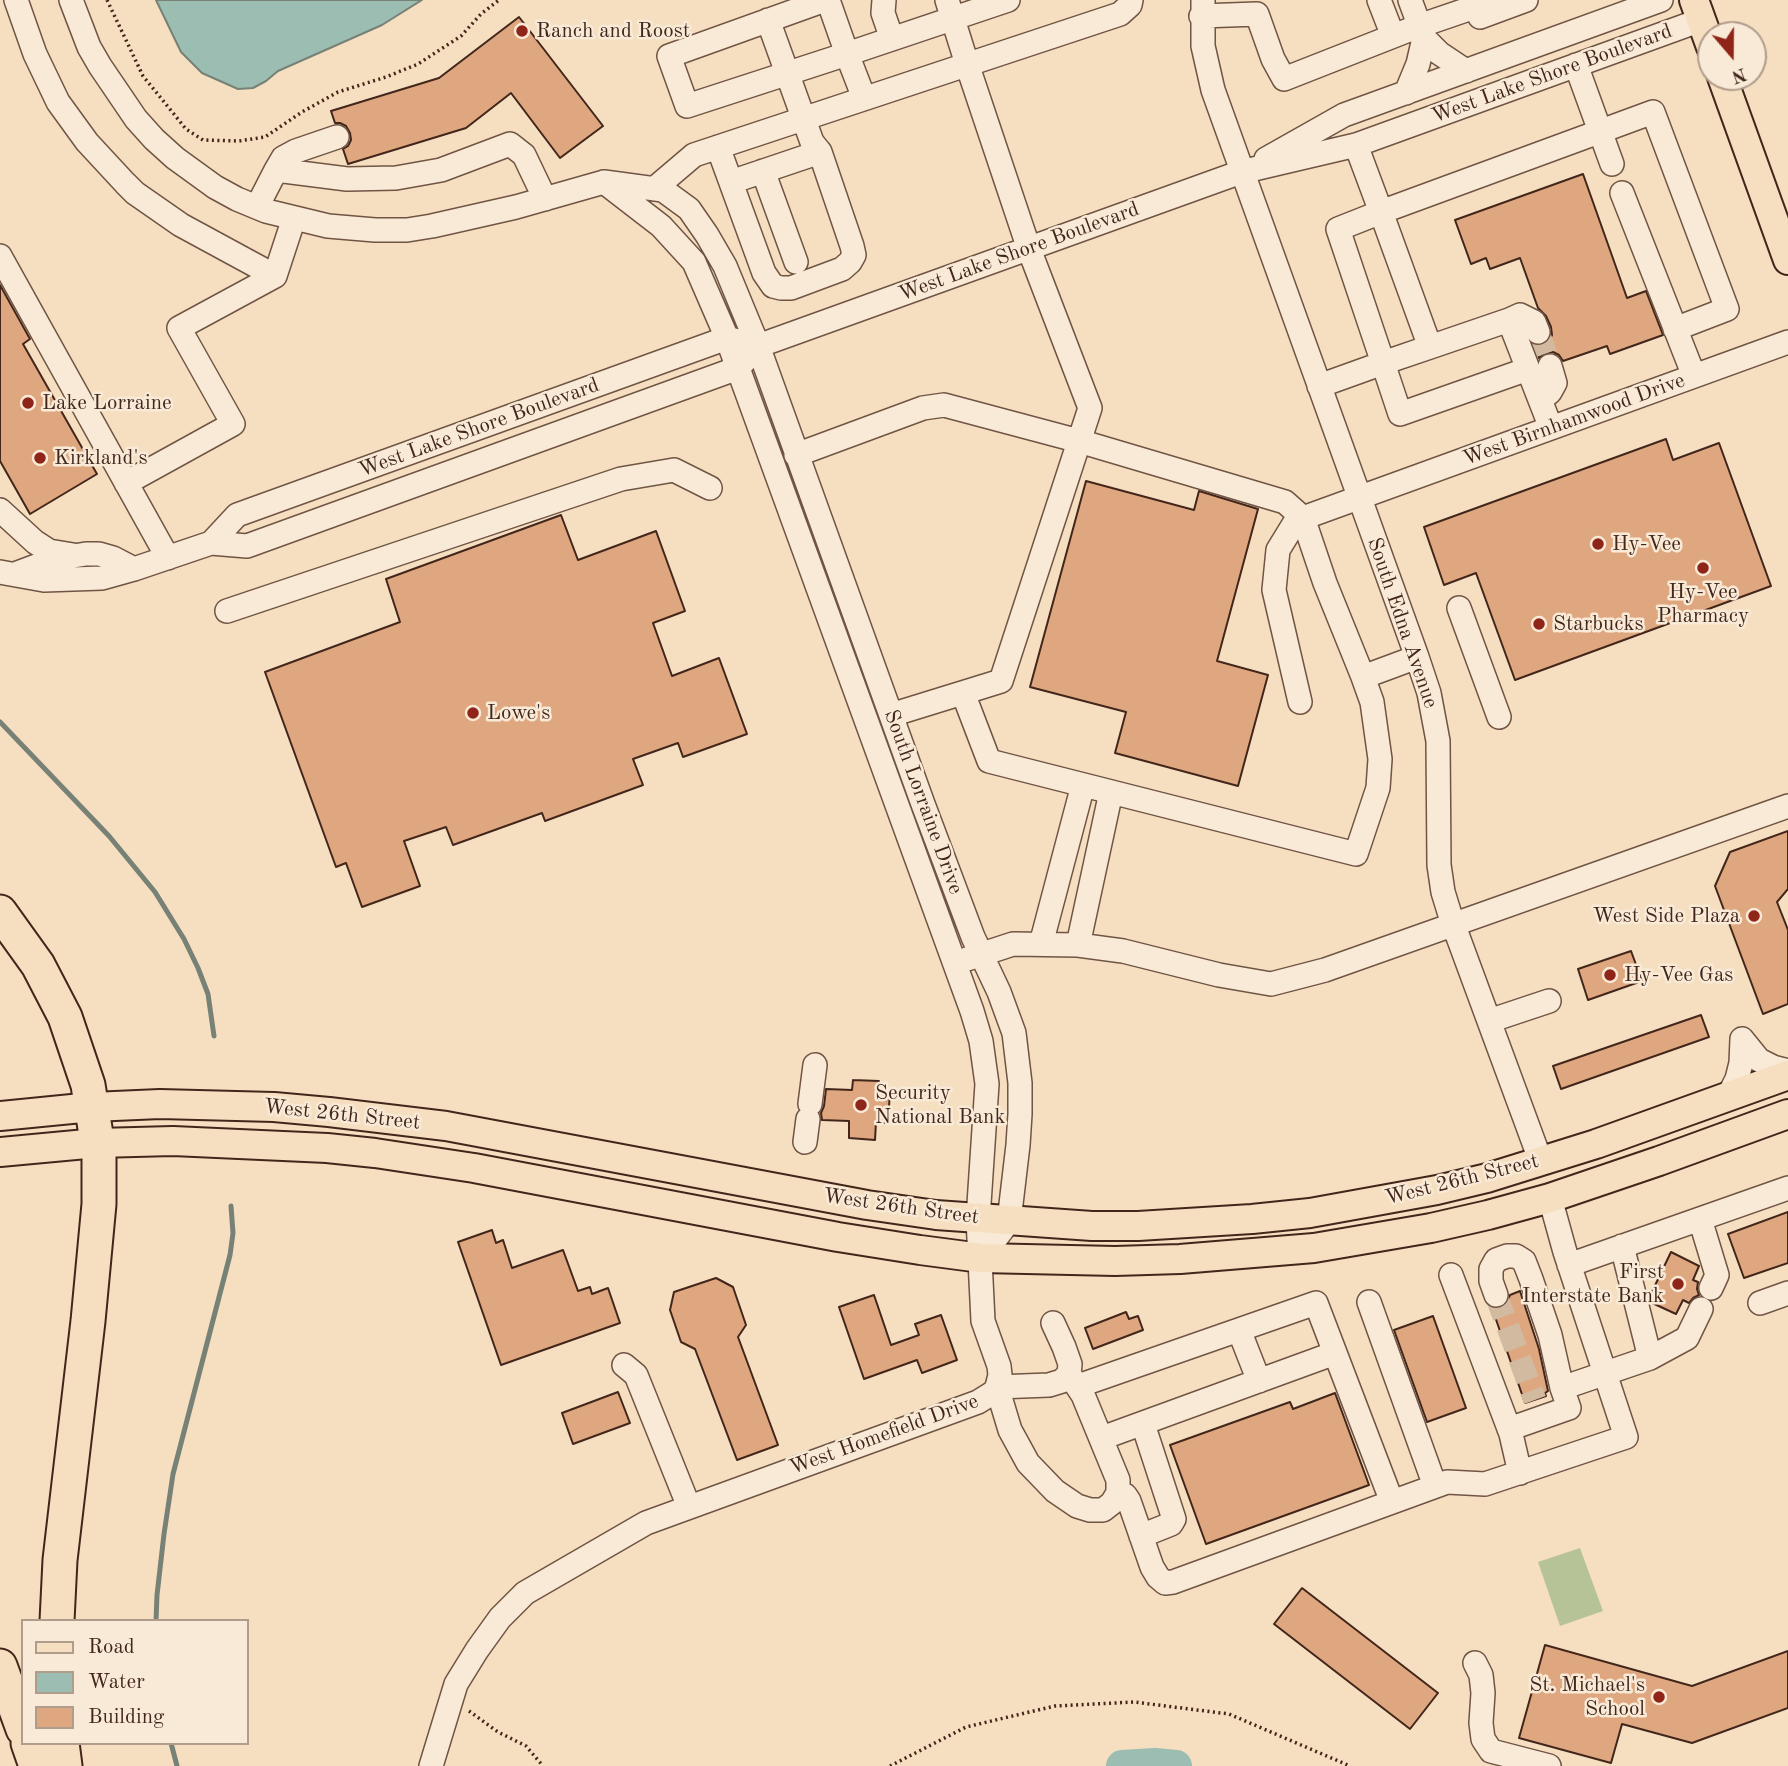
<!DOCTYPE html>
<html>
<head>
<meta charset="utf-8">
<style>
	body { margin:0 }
	#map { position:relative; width:1788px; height:1766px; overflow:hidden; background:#f5dfc0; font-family:"Old Standard TT",serif }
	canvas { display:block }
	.legend { position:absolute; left:21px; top:1619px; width:228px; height:126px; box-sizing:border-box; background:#f8ead6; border:2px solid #b09c8b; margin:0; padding:9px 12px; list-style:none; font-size:21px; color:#43261b }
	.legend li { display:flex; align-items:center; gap:14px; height:35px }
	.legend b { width:35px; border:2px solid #b09c8b }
	.north { position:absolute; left:1697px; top:21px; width:70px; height:70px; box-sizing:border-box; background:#f8ead6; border:2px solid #b09c8b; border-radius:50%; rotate:160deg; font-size:19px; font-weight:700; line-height:28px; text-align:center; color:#43261b }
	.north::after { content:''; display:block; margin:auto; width:24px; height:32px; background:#8f2418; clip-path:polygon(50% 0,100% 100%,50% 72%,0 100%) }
</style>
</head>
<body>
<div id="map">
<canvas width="1788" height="1766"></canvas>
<ul class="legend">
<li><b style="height:9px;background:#f5dfc0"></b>Road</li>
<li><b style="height:19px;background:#9cbdb1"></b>Water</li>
<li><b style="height:19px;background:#dfa77f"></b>Building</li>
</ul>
<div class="north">N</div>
</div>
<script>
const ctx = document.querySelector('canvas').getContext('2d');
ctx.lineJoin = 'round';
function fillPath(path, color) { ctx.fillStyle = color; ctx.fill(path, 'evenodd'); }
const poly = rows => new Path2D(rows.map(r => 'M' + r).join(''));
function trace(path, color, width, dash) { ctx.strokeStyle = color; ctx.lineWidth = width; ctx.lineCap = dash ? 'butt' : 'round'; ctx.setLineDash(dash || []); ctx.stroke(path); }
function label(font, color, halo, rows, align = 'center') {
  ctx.font = font + ' "Old Standard TT",serif'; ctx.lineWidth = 5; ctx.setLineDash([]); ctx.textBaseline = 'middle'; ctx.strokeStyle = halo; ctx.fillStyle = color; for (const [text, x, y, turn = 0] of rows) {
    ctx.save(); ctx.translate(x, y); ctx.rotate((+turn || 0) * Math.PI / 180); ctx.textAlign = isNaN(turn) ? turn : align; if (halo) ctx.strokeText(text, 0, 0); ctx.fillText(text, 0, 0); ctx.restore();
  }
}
const green = poly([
	[1580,1548,1603,1611,1560,1626,1538,1562]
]);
const water = poly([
	[156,0,422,0,382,25,278,71,266,81,253,88,238,89,202,73,181,52,156,0]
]);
const stream = poly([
	[0,722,109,836,155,892,184,939,198,968,208,994,214,1036],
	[156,1621,157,1595,164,1534,173,1474,230,1255,233,1233,231,1206],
	[171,1743,177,1766]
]);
const river = poly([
	[1122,1766,1155,1764,1176,1766]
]);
const building = poly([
	[519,17,603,126,560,158,511,93,466,128,348,164,343,149,348,146,351,140,350,133,346,126,340,123,335,123,331,111,439,78,519,17],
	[1583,174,1627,298,1646,291,1663,335,1610,354,1607,346,1563,361,1559,355,1553,352,1545,353,1539,358,1534,345,1543,345,1549,341,1552,335,1551,327,1546,316,1538,308,1520,258,1490,269,1486,258,1471,264,1455,220,1583,174],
	[0,285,30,339,23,344,97,474,30,514,0,461,0,285],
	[1666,439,1673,460,1719,443,1771,586,1515,680,1476,573,1444,585,1424,527,1666,439],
	[1086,481,1194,510,1199,491,1258,509,1217,661,1268,675,1238,786,1115,753,1126,712,1030,687,1086,481],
	[561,515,578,560,656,531,685,611,653,623,672,676,719,658,747,734,683,757,678,743,633,759,643,785,545,821,542,813,453,845,446,827,404,841,420,886,362,907,346,863,336,867,265,672,400,622,386,579,561,515],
	[1788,831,1788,889,1777,902,1788,930,1788,1004,1763,1014,1715,886,1730,852,1788,831],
	[1631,951,1642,981,1588,1000,1578,969,1631,951],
	[1701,1015,1709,1037,1561,1089,1553,1066,1701,1015],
	[853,1080,879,1081,878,1090,890,1091,888,1123,876,1122,875,1140,849,1138,849,1121,822,1120,821,1113,824,1106,826,1089,852,1090,853,1080],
	[1788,1212,1788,1263,1744,1278,1728,1234,1788,1212],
	[492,1230,496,1243,503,1240,512,1268,563,1250,578,1291,590,1287,592,1294,608,1288,620,1323,501,1365,458,1242,492,1230],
	[1671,1252,1699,1266,1693,1280,1698,1282,1697,1289,1699,1295,1693,1298,1689,1303,1683,1300,1676,1314,1650,1302,1649,1298,1671,1252],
	[716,1278,733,1287,746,1325,738,1337,778,1445,737,1460,695,1349,681,1342,670,1310,674,1292,716,1278],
	[1520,1291,1539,1349,1548,1391,1545,1393,1546,1396,1525,1403,1492,1308,1501,1308,1507,1303,1510,1295,1520,1291],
	[874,1295,891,1345,919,1335,915,1324,941,1315,957,1360,922,1373,917,1360,864,1379,839,1307,874,1295],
	[1126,1312,1129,1319,1138,1316,1143,1330,1093,1349,1085,1328,1126,1312],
	[1433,1316,1466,1408,1427,1422,1394,1330,1433,1316],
	[618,1392,630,1423,573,1444,562,1413,618,1392],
	[1335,1393,1369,1485,1206,1544,1170,1445,1290,1402,1293,1409,1335,1393],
	[1302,1588,1438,1693,1410,1729,1274,1624,1302,1588],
	[1545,1645,1692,1686,1788,1651,1788,1708,1692,1743,1622,1724,1611,1763,1519,1738,1545,1645]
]);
const minorTunnel = poly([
	[1538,332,1550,366],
	[1496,1295,1535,1400]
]);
const path = poly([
	[107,0,143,76,186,129,203,140,239,141,265,137,302,112,338,92,386,77,418,64,461,36,481,14,499,0],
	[469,1711,498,1732,526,1746,543,1766],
	[890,1766,966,1727,1055,1706,1134,1702,1229,1714,1350,1766]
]);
const minor = poly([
	[16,0,35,54,58,102,87,142,125,183,135,193,181,225,275,276,179,328,233,424,126,483],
	[71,0,89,47,100,66,136,119,154,139,175,158,215,187,237,199,266,211,328,226,375,230,407,230,432,226,516,207,604,182,663,190,689,209,707,235,725,266,758,346,923,804,973,937,999,992,1014,1033,1020,1083,1020,1114,1018,1145,1009,1221,981,1258],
	[825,0,669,56,687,106,847,54,828,0],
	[884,0,883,13,892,39],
	[1203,0,1203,46,1213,90,1417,657,1429,693,1438,741,1439,865,1443,892,1451,918,1541,1162],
	[1379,0,1393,36],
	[1410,0,1424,38,1425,38],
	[1201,16,1257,14,1273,59,1284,79,1419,26,1495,0],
	[1480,17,1526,0],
	[1576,65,1612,164],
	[1406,93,1418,64,1424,38,1439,53,1466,71],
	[864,98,847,54,1008,0],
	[1356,145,1381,212,1653,112,1727,309,1675,329],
	[718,147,764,273,773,286,781,288,791,288,842,269,850,262,854,255,852,246,820,152,812,142,768,20],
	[1266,159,1344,115,1661,0],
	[276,170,283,158,296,151,337,137],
	[763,171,796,262],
	[731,182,820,152],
	[654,189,694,155,1120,14,1130,5,1131,0],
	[1622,193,1694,376],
	[257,207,276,170,347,179,396,178,441,170,510,144,524,155,545,199],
	[0,256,168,558],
	[275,276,294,218],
	[1509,320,1520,315,1534,322,1538,332],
	[1528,369,1551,428],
	[1319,386,1383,363,1430,347,1509,320,1528,369,1400,414,1383,363,1338,229,1381,212,1430,347],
	[1540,400,1550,392,1555,383,1550,366],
	[796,455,923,408,944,405,1079,441,1285,502,1303,518,1297,519,1278,550,1274,590,1300,702],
	[0,510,35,542,49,551,73,555],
	[211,543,237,515,727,338,742,342],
	[0,572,44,580,102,578,134,569,211,543,247,546,738,368,758,346,1241,172,1356,145,1701,20],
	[15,574,55,559,86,554,99,554,113,558,134,569],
	[1459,608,1499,717],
	[227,611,621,479,674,470,710,488],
	[1363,677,1325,583,1303,518,1788,342],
	[963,693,989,761,1356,854,1378,788,1380,759,1372,702,1363,677,1417,657],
	[891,715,1001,681,1090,408,1029,249,967,64,947,0],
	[1041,944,1083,785],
	[1078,945,1111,792],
	[967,959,1013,944,1078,945,1123,951,1219,975,1271,984,1325,970,1788,806],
	[1489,1021,1549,1001],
	[1742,1039,1759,1060,1773,1067,1788,1071],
	[1728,1097,1737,1079,1741,1063,1742,1039],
	[810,1104,815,1065],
	[805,1142,808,1119],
	[1700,1219,1717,1275,1711,1288],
	[1569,1265,1788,1188],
	[1451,1275,1511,1434,1520,1473],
	[1496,1295,1491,1281,1491,1269,1496,1260,1507,1256,1516,1256,1524,1261,1531,1279,1550,1335,1562,1388],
	[1369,1302,1435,1486],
	[1760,1303,1788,1293],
	[1053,1323,1064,1347,1070,1364,1069,1374,1062,1381,1049,1385,997,1387,1010,1430,1028,1463,1055,1491,1077,1506,1090,1510,1103,1510,1112,1503,1118,1493,1118,1480,1083,1395,1069,1374],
	[1239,1330,1259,1381],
	[1650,1358,1687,1338,1701,1309],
	[624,1365,636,1375,689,1507],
	[1078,1386,1316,1303,1392,1502],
	[1509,1429,1569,1408,1562,1388,1650,1358,1622,1246],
	[1102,1438,1335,1353],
	[1118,1493,1125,1495,1129,1501,1152,1567,1158,1577,1165,1583,1173,1582,1447,1482,1485,1484,1626,1437,1565,1252,1550,1198],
	[1141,1536,1171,1524,1174,1519,1143,1424],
	[1475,1663,1481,1675,1483,1693,1481,1723,1483,1739,1491,1751,1549,1766],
	[431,1766,456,1684,477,1650,500,1618,525,1593,646,1523,978,1402,994,1392,997,1387,1000,1375,999,1366,983,1321,978,1219,987,1084,981,1041,972,1011,727,338,694,262,661,226,604,182]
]);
const major = poly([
	[1694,0,1711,47],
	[1722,77,1788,260],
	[0,1116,92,1107,160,1104,274,1107,329,1112,446,1126,867,1205,936,1215,1092,1226,1138,1226,1252,1219,1310,1213,1437,1190,1487,1178,1596,1144,1788,1075],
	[0,1152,97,1143,173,1141,327,1148,375,1153,474,1168,838,1237,920,1250,981,1258,1115,1261,1180,1259,1314,1248,1431,1228,1488,1215,1550,1198,1659,1161,1788,1114]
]);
const highway = poly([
	[0,912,38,965,65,1017,88,1085,99,1153,99,1204,88,1321,60,1560,57,1621],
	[0,1666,23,1729],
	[28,1743,36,1766],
	[62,1743,65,1766]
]);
const markers = [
	[522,31,7,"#8f2418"],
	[28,403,7,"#8f2418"],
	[40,458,7,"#8f2418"],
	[1598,544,7,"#8f2418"],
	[1703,568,7,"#8f2418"],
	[1539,624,7,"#8f2418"],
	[473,713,7,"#8f2418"],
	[1754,916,7,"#8f2418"],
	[1610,975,7,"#8f2418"],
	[861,1105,7,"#8f2418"],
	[1678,1284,7,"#8f2418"],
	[1659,1697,7,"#8f2418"]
];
const poiNames = [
	["Ranch and Roost",536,31],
	["Lake Lorraine",42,403],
	["Kirkland's",54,458],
	["Hy-Vee",1612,544],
	["Hy-Vee",1703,592,"center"],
	["Pharmacy",1703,616,"center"],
	["Starbucks",1553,624],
	["Lowe's",487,713],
	["West Side Plaza",1740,916,"right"],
	["Hy-Vee Gas",1624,975],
	["Security",875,1093],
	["National Bank",875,1117],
	["First",1664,1272,"right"],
	["Interstate Bank",1664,1296,"right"],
	["St. Michael's",1645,1685,"right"],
	["School",1645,1709,"right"]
];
const streetNames = [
	["West Lake Shore Boulevard",1552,74,-20],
	["West Lake Shore Boulevard",1019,252,-20],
	["West Birnhamwood Drive",1574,420,-20],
	["West Lake Shore Boulevard",479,428,-20],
	["South Edna Avenue",1402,623,71],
	["South Lorraine Drive",923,802,70],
	["West 26th Street",342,1115,6],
	["West 26th Street",1462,1180,-14],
	["West 26th Street",901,1207,8],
	["West Homefield Drive",884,1435,-20]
];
fillPath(green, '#b6c396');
fillPath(water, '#9cbdb1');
trace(water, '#788175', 2);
trace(stream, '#788175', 5);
trace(river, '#9cbdb1', 32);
fillPath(building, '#dfa77f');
trace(building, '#43261b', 2);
trace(minorTunnel, '#d1ba9f', 23, [23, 11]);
trace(minor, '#705444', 26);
trace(major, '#43261b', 32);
trace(highway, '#43261b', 37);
trace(path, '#43261b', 3.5, [2, 3.5]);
trace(minor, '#f8ead6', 23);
trace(major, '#f5dfc0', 28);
trace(highway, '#f5dfc0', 33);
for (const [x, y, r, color] of markers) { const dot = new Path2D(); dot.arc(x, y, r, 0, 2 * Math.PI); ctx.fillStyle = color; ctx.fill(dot); trace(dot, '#f8ead6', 2.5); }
label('21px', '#43261b', '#f8ead6', poiNames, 'left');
label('21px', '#43261b', '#f8ead6', streetNames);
</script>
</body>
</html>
